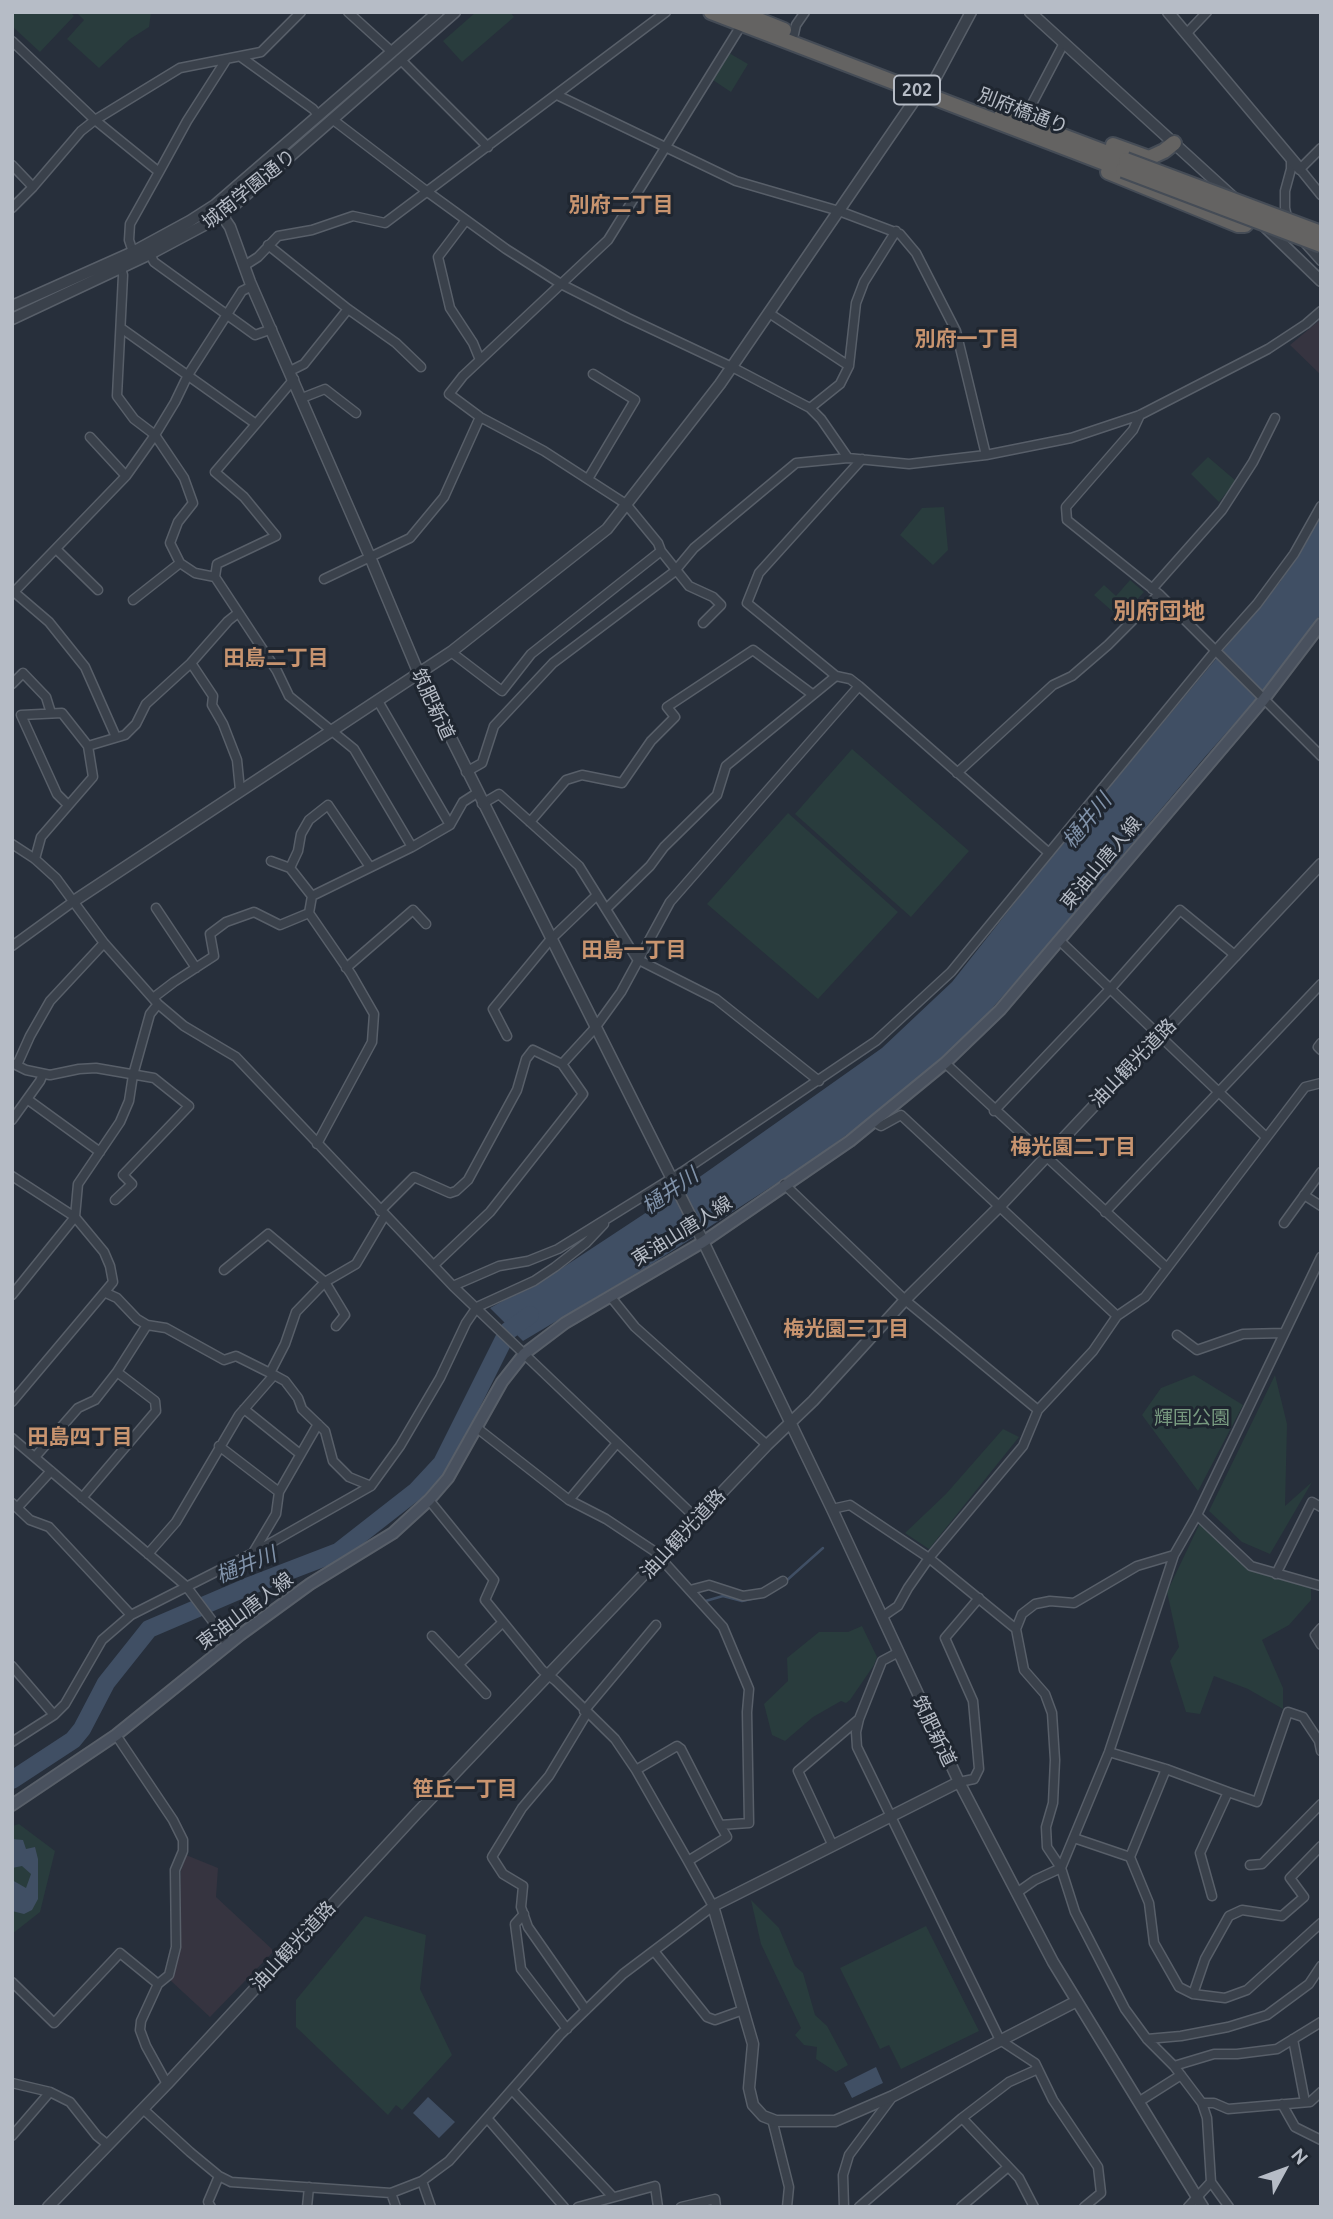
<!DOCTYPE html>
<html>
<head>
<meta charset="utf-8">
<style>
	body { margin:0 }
	#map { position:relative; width:1333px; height:2219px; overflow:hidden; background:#272f3b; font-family:Ubuntu,sans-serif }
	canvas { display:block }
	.frame { position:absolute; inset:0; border:14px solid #b6bcc6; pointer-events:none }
	.north { position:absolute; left:1249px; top:2135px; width:70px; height:70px; -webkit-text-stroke:5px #1f2630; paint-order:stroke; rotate:49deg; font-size:19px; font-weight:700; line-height:28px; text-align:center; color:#b6bcc6 }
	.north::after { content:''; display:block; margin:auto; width:24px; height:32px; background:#b6bcc6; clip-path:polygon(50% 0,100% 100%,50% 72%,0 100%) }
</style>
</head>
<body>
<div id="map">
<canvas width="1333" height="2219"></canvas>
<div class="frame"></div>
<div class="north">N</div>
</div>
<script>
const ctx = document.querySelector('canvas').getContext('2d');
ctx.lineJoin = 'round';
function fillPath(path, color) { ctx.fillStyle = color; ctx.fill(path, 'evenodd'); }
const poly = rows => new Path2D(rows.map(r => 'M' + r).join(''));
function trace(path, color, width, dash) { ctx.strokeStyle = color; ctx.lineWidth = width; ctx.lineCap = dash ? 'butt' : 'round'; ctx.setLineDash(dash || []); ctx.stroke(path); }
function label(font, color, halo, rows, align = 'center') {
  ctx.font = font + ' Ubuntu,"Noto Sans JP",sans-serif'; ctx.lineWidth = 6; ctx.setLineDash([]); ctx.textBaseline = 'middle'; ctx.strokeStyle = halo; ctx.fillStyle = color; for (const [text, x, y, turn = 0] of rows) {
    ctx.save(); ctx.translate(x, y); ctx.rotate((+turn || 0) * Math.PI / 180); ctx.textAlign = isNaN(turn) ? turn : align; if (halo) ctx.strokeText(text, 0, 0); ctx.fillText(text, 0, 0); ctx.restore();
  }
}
const medical = poly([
	[1321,319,1321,375,1290,345],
	[186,1855,218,1868,216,1897,274,1951,210,2017,170,1980,178,1958,181,1871]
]);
const green = poly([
	[12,12,70,12,74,16,40,52,12,26],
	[76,12,151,12,149,27,130,39,99,68,67,39,84,20],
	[476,12,510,12,514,17,462,62,443,41],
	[729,53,748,64,731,92,713,80],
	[1208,457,1236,481,1219,502,1191,474],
	[944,507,948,550,933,565,900,535,922,508],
	[1130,580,1144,592,1120,618,1094,595,1104,585,1116,596],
	[852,749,969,851,911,917,795,814],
	[788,813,898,912,818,999,707,904],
	[1194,1375,1243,1405,1198,1491,1142,1415,1161,1388],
	[1275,1375,1287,1424,1285,1506,1312,1482,1270,1554,1242,1542,1209,1511],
	[1003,1429,1019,1437,929,1549,905,1533,946,1494],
	[1200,1523,1246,1568,1311,1587,1311,1600,1289,1625,1262,1640,1283,1688,1283,1709,1248,1689,1214,1676,1200,1714,1186,1712,1170,1661,1179,1647,1167,1592],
	[862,1626,877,1657,874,1665,850,1700,846,1703,841,1701,813,1717,785,1741,772,1735,764,1704,788,1681,787,1658,819,1632,848,1632],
	[19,1824,55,1851,40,1912,12,1934,12,1826],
	[751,1900,779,1928,795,1966,803,1973,815,2015,827,2026,848,2065,836,2072,816,2059,817,2047,804,2045,795,2035,801,2028,761,1944],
	[365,1916,426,1935,420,1989,452,2055,402,2110,396,2105,388,2115,296,2027,296,2000],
	[926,1926,979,2031,901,2069,889,2045,880,2049,840,1968]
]);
const water = poly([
	[1321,512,1321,614,1272,681,1204,758,1032,963,972,1031,882,1109,811,1161,652,1264,523,1341,490,1308,559,1270,691,1183,793,1111,882,1048,952,982,1047,862,1280,582,1312,530],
	[12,1839,23,1840,26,1849,35,1847,38,1859,38,1899,32,1910,24,1914,12,1911,12,1880,26,1888,31,1874,22,1866,12,1868],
	[876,2067,883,2083,852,2098,844,2083],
	[428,2097,455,2122,439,2138,413,2113]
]);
const stream = poly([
	[786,1581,823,1548],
	[702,1602,723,1596,742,1601,760,1597]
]);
const river = poly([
	[12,1780,73,1740,82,1729,106,1683,149,1629,247,1587,338,1552,416,1491,442,1463,508,1331,530,1315]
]);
const minor = poly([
	[348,12,391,51],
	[794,34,796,25,805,12],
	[1186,34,1207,12],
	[12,41,95,120,159,172,130,224,129,240,133,252],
	[241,57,313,109,319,116],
	[400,59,488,147],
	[332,119,429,193,506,249,561,284,628,318,732,367,810,408,821,419,848,458],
	[1023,121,1064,43],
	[1321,148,1300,169,1321,195],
	[12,165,33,187],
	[159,172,187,121,226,60],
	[12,208,33,187,81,131,95,120,180,68,261,52,301,12],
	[466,220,438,257,450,308,473,343,480,360],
	[1288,221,1285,208,1285,191,1291,169,1291,158],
	[1304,242,1321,261],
	[268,245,348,309,396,343,421,367],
	[150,254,154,262,255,335,272,329],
	[244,266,258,257,278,236,312,230,353,216,385,223,666,12],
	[121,268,123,275,117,396,134,419,155,435,184,478,193,503,178,522,170,543,180,563,133,600],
	[769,313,849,366],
	[121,328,256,424,215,472,244,497,276,536,217,564,215,577],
	[290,371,304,364,348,309],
	[302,398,325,389,356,413],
	[810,408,840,384,849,366,856,303,864,282,896,231],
	[1140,415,1133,430,1066,507,1067,520,1159,594,1321,756],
	[256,424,294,379],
	[90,437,126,476],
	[986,455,1071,438,1140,415,1268,349,1306,324,1321,311],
	[588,479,635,400,593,374],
	[56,549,98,590],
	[661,551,689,586,713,597,721,605,703,623],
	[180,563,195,573,215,577,277,671,289,696,354,749,412,847],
	[324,579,410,538,444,497,480,417],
	[1152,589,1222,510,1253,462,1275,418],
	[14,592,49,622,85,667,116,737],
	[12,594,126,476,155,435,175,402,188,375,242,291,252,286],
	[451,652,502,691,531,654,661,551,658,543,626,504,544,451,480,417,449,394,463,376,608,240,742,24],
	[191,663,213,696,212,705,223,724,237,760,240,790],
	[836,676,747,603,759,573,862,459],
	[12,684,23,673,46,697,51,713],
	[378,701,450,825],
	[466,772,482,763,494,726,553,663,674,572,694,548,796,463,848,458,909,464,986,455,956,331,916,253,900,234,839,211,736,181,557,95],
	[957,773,1053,685,1072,676,1108,645,1159,594],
	[482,804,499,794,579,866,637,959,716,999,819,1081],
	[68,805,57,794,21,715,62,713,88,746],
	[530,822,566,780,582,775,622,783,651,741,675,717,667,707,753,650,812,694],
	[12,844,35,859,56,878,104,943,158,1004,184,1026,236,1057,453,1286,697,1519],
	[35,859,41,837,93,777,88,746,125,735,136,724,146,704,191,663,228,621,238,613],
	[271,861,290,868],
	[312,896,290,868,298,851,301,834,309,820,328,805,370,867],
	[156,908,196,968],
	[606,909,650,866,664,847,717,795,726,766,836,676,850,679,859,686,1049,853],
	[1059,940,1266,1137],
	[12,946,74,901],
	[346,968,413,910,426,924],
	[153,998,174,982,214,956,210,934,226,922,254,912,280,925,309,913],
	[507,1036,493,1009,550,940,597,895],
	[1321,1043,1318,1047,1321,1050],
	[12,1063,26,1070,50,1075,79,1069,96,1068,154,1078,189,1106,123,1175,132,1184,115,1200],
	[945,1063,1167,1268],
	[17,1065,30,1036,50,1001,104,943],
	[27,1099,100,1152],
	[994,1111,1111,988,1180,910,1236,956],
	[12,1120,40,1081,43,1074],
	[874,1122,881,1126,901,1115,1117,1316],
	[317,1144,372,1042,374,1014,351,974,309,913,312,896,412,847,450,825,463,802,477,793],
	[12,1176,75,1217,104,1252,110,1266,113,1282,12,1402],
	[784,1184,905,1300,1038,1410],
	[1304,1195,1321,1206],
	[380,1211,414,1177,450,1193,456,1191,468,1180,517,1090,526,1059,533,1050,562,1064],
	[1105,1212,1321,984],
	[1284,1223,1321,1172],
	[434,1265,490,1212,583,1094,562,1064,595,1028,621,992,670,902,859,686],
	[224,1270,268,1234,325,1282,345,1315,336,1326],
	[453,1286,499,1266,528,1261,558,1249,682,1172,876,1041,951,972,1216,650,1257,604,1294,554,1321,506],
	[12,1295,75,1217,78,1184,120,1122,129,1101,133,1075,150,1014,158,1004],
	[610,1296,635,1327,767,1445],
	[147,1325,166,1328,224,1360,236,1356,274,1375,239,1415,176,1522,148,1554],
	[1177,1335,1197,1350,1243,1334,1283,1333],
	[270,1373,285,1344,296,1312,325,1282,356,1264,385,1215],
	[274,1375,285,1381,298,1398,302,1409,325,1431,333,1461,349,1477,371,1486],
	[244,1409,300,1454],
	[12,1438,186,1586,223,1635,227,1646],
	[219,1446,279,1492],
	[35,1457,78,1408,95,1400,117,1372],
	[82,1498,156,1411,155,1401,117,1372,147,1325,137,1319,117,1298,106,1293],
	[429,1500,494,1580,485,1600,542,1670,556,1681,615,1739,636,1770,688,1861],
	[569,1500,617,1443],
	[12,1503,30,1520,49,1527,131,1615,253,1553,371,1486,400,1446,440,1378,466,1323,477,1307,534,1281,555,1267,586,1243,604,1224],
	[17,1508,51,1471],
	[832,1509,850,1505,929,1558,1016,1629,1024,1670,1045,1694,1052,1713,1055,1760,1053,1803,1046,1827,1047,1847,1061,1868,1075,1912,1125,2009,1147,2039,1174,2066,1214,2054,1237,2054,1277,2049,1321,2022],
	[1197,1515,1251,1566,1321,1586],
	[254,1551,276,1514,279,1492,318,1424],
	[1276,1574,1312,1502,1321,1507],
	[690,1590,709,1585,743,1596,763,1593,783,1581],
	[882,1617,898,1606,908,1588,929,1558,1023,1446,1038,1410,1093,1351,1117,1316,1145,1297,1305,1087,1321,1083],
	[1321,1628,1315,1635,1321,1645],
	[1016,1629,1022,1614,1035,1604,1050,1601,1074,1603,1137,1566,1174,1555],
	[432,1636,486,1694],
	[897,1653,882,1661,859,1719,856,1732,857,1747,1000,2040,1035,2063,1053,2100,1098,2167,1101,2193,1084,2207],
	[459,1664,503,1622],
	[12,1666,54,1715,12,1742],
	[584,1711,656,1625],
	[54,1715,65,1704,102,1640,131,1615],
	[116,1735,173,1820,183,1840,183,1851,175,1870,176,1947,169,1975,158,1984,141,2021,140,2030,146,2046,167,2084],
	[1109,1752,1166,1769,1130,1857,1149,1903,1154,1943,1179,1987,1193,1994],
	[1166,1769,1228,1792,1200,1853,1212,1896],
	[636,1770,677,1746,681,1749,720,1825],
	[959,1782,974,1779,979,1769,973,1701,945,1638,979,1598],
	[1228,1792,1257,1802,1288,1712,1303,1717,1319,1741,1321,1751],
	[1074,1838,1130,1857],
	[832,1844,798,1771,859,1719],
	[1321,1846,1290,1878,1304,1897,1282,1916,1242,1910,1229,1916,1205,1959,1193,1994,1225,1998,1247,1990,1321,1923],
	[1250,1865,1262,1864,1321,1804],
	[1018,1892,1035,1880,1061,1868,1109,1752,1174,1555,1197,1515,1321,1257],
	[524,1914,515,1924,521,1969,567,2029],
	[654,1951,707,2017,715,2020,743,2010],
	[12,1982,54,2023,120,1953,158,1984],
	[586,2010,528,1927,521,1907,523,1886,503,1874,492,1857,522,1808,549,1776,587,1713],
	[1147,2039,1181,2036,1228,2027,1267,2015,1309,1984,1321,1966],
	[1293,2039,1305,2102],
	[1174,2066,1202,2103,1207,2118,1211,2182,1188,2207],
	[12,2083,50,2092,70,2102,97,2136,108,2145],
	[512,2090,613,2197],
	[1140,2101,1181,2075],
	[1202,2103,1214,2103,1228,2109,1310,2102,1321,2092],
	[1282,2104,1295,2127,1321,2140],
	[143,2109,190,2152,219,2176,231,2182,391,2193,396,2207],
	[487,2118,564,2207],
	[962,2118,1019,2178,1034,2207],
	[772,2119,789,2187,787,2207],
	[12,2136,50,2092],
	[422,2181,431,2207],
	[1211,2182,1229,2207],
	[391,2193,422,2181,449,2161,560,2035,623,1974,713,1906,688,1861,727,1837,720,1825,749,1823,747,1712,749,1689,723,1627,654,1551,606,1519,569,1500,477,1428],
	[211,2207,208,2202,219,2176],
	[307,2207,309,2187],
	[578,2207,655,2186,658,2207],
	[681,2207,715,2199,716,2207],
	[844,2207,843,2175,849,2155,893,2096],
	[859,2207,962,2118,1009,2082,1038,2069],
	[961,2207,1008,2167]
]);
const tertiary = poly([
	[1030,12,1234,198],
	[1168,12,1300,169],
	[215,205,230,227,250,282,370,557,419,674,701,1237,832,1509,959,1782,1053,1962,1203,2207],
	[1263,225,1321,281],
	[12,306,133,252,190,221,215,205,438,12],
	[12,319,150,254,223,215,455,12],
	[74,901,451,652,607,529,720,384,916,98,927,94,971,12],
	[959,1782,713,1906,753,2044,749,2088,753,2105,763,2116,776,2121,835,2121,893,2096,1077,2001],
	[48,2207,167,2084,416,1814,767,1445,813,1401,905,1300,999,1207,1321,864]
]);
const secondary = poly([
	[12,1805,116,1735,240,1635,310,1584,393,1533,429,1500,448,1478,502,1382,524,1354,565,1323,703,1242,850,1141,945,1063,1000,1010,1264,699,1321,624]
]);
const trunk = poly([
	[711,12,1123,170],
	[739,12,784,30],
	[1002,113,1126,160],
	[1113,145,1149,158,1164,151,1174,143],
	[1108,172,1238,225,1245,225,1253,216]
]);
const trunkBridge = poly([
	[1126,160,1321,233],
	[1123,170,1321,245]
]);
const shields = [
	[917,90,46]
];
const shieldNames = [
	["202",917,90]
];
const streetNames = [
	["別府橋通り",1023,111,21],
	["城南学園通り",249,189,-39],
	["筑肥新道",433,704,65],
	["東油山唐人線",1101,863,-50],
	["油山観光道路",1133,1063,-46],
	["東油山唐人線",682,1231,-32],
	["油山観光道路",683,1534,-47],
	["東油山唐人線",245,1611,-37],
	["筑肥新道",934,1731,64],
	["油山観光道路",293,1946,-47]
];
const parkNames = [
	["輝国公園",1192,1418]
];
const neighbourhoodNames = [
	["別府二丁目",621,205],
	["別府一丁目",967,339],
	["田島二丁目",276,658],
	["田島一丁目",634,950],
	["梅光園二丁目",1073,1147],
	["梅光園三丁目",846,1329],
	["田島四丁目",80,1437],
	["笹丘一丁目",465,1789]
];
const waterNames = [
	["樋井川",1087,821,-51],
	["樋井川",670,1191,-35],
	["樋井川",246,1565,-22]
];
const quarterNames = [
	["別府団地",1159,611]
];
fillPath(medical, '#363440');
fillPath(green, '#293c3d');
fillPath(water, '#404f64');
trace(stream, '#404f64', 2.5);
trace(river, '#404f64', 18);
trace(minor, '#585f69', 11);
trace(tertiary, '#585f69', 13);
trace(secondary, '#585f69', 14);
trace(trunk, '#454c56', 18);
trace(minor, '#3a414b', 8);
trace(tertiary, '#3a414b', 10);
trace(secondary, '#49515e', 10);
trace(trunk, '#646362', 14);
trace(trunkBridge, '#454c56', 18, []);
trace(trunkBridge, '#646362', 14);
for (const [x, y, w] of shields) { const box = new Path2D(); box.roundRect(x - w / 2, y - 14.5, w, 29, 5); ctx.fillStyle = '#1f2630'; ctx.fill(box); trace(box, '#b6bcc6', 2); }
label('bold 18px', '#b6bcc6', null, shieldNames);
label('19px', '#b6bcc6', '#1f2630', streetNames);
label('19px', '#77997f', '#1f2630', parkNames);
label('bold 21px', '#c8946f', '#1f2630', neighbourhoodNames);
label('italic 21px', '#8193aa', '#1f2630', waterNames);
label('bold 23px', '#c8946f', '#1f2630', quarterNames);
</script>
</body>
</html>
